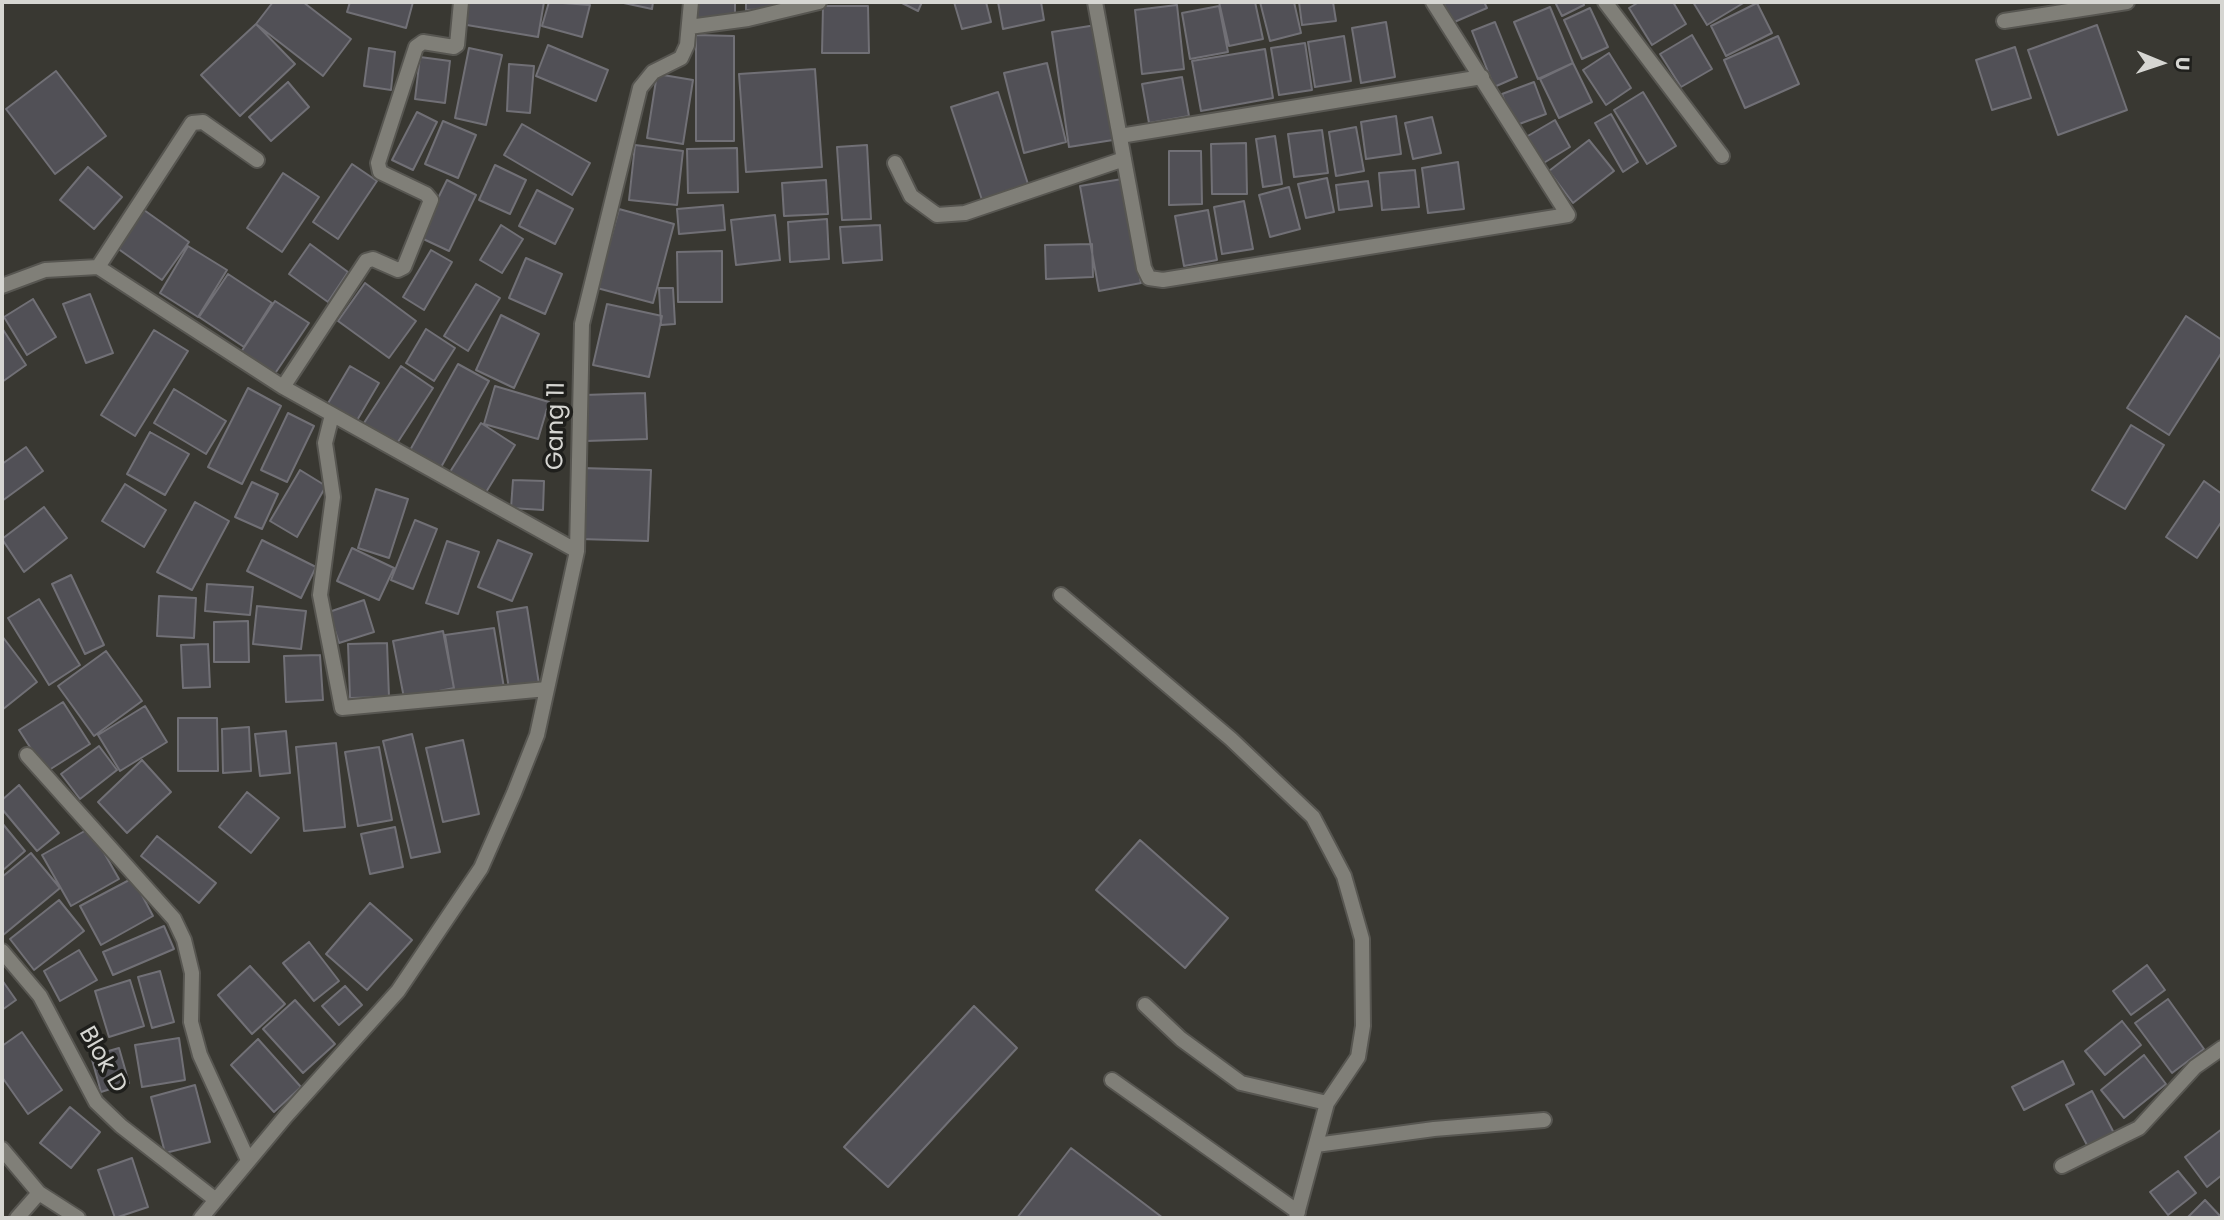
<!DOCTYPE html>
<html>
<head>
<meta charset="utf-8">
<style>
	body { margin:0 }
	#map { position:relative; width:2224px; height:1220px; overflow:hidden; background:#393832; font-family:Poppins,sans-serif }
	canvas { display:block }
	.frame { position:absolute; inset:0; border:4px solid #d6d6d2; pointer-events:none }
	.north { position:absolute; left:2126px; top:28px; width:70px; height:70px; -webkit-text-stroke:5px #1f1f1c; paint-order:stroke; rotate:92deg; font-size:19px; font-weight:700; line-height:28px; text-align:center; color:#d6d6d2 }
	.north::after { content:''; display:block; margin:auto; width:24px; height:32px; background:#d6d6d2; clip-path:polygon(50% 0,100% 100%,50% 72%,0 100%) }
</style>
</head>
<body>
<div id="map">
<canvas width="2224" height="1220"></canvas>
<div class="frame"></div>
<div class="north">U</div>
</div>
<script>
const ctx = document.querySelector('canvas').getContext('2d');
ctx.lineJoin = 'round';
function fillPath(path, color) { ctx.fillStyle = color; ctx.fill(path, 'evenodd'); }
const poly = rows => new Path2D(rows.map(r => 'M' + r).join(''));
function trace(path, color, width, dash) { ctx.strokeStyle = color; ctx.lineWidth = width; ctx.lineCap = dash ? 'butt' : 'round'; ctx.setLineDash(dash || []); ctx.stroke(path); }
function label(font, color, halo, rows, align = 'center') {
  ctx.font = font + ' Poppins,sans-serif'; ctx.lineWidth = 7; ctx.setLineDash([]); ctx.textBaseline = 'middle'; ctx.strokeStyle = halo; ctx.fillStyle = color; for (const [text, x, y, turn = 0] of rows) {
    ctx.save(); ctx.translate(x, y); ctx.rotate((+turn || 0) * Math.PI / 180); ctx.textAlign = isNaN(turn) ? turn : align; if (halo) ctx.strokeText(text, 0, 0); ctx.fillText(text, 0, 0); ctx.restore();
  }
}
const building = poly([
	[273,2,303,2,351,39,323,76,256,24,273,2],
	[350,2,413,2,406,28,347,12,350,2],
	[465,2,544,2,538,37,461,24,465,2],
	[549,2,590,5,582,37,542,26,549,2],
	[619,2,653,2,652,9,619,2],
	[695,2,735,2,735,19,696,19,695,2],
	[746,2,778,2,778,9,746,10,746,2],
	[900,2,922,2,918,11,900,2],
	[954,2,986,2,991,22,962,29,954,2],
	[998,2,1041,2,1044,20,1003,29,998,2],
	[1219,2,1255,2,1263,39,1229,46,1219,2],
	[1260,2,1294,2,1301,33,1270,41,1260,2],
	[1299,2,1333,2,1336,21,1302,25,1299,2],
	[1443,2,1484,2,1487,8,1452,23,1443,2],
	[1555,2,1583,2,1584,5,1562,16,1555,2],
	[1639,2,1673,2,1686,24,1652,45,1629,8,1639,2],
	[1693,2,1745,2,1707,25,1693,2],
	[1757,3,1772,33,1726,56,1711,26,1757,3],
	[1177,5,1184,69,1142,74,1135,10,1177,5],
	[823,6,868,6,869,53,822,53,823,6],
	[1219,6,1228,52,1190,59,1182,13,1219,6],
	[1550,7,1573,63,1538,79,1514,22,1550,7],
	[1590,8,1608,47,1582,59,1564,20,1590,8],
	[1386,22,1395,77,1361,83,1352,28,1386,22],
	[1495,22,1517,77,1494,87,1472,31,1495,22],
	[256,24,295,64,240,116,201,75,256,24],
	[1096,25,1113,140,1069,147,1052,32,1096,25],
	[2097,25,2127,110,2058,135,2028,50,2097,25],
	[696,35,734,36,734,141,696,141,696,35],
	[1692,35,1712,69,1681,87,1660,54,1692,35],
	[1344,36,1351,81,1315,87,1308,42,1344,36],
	[1778,36,1799,84,1745,108,1724,60,1778,36],
	[1305,43,1312,90,1279,95,1271,48,1305,43],
	[548,45,608,70,596,101,536,76,548,45],
	[2015,47,2031,98,1992,110,1976,60,2015,47],
	[369,48,395,52,391,90,364,86,369,48],
	[469,48,502,55,486,125,455,118,469,48],
	[1265,49,1273,98,1201,111,1192,61,1265,49],
	[1609,53,1631,88,1606,105,1583,70,1609,53],
	[420,57,450,61,445,103,415,99,420,57],
	[1047,63,1066,142,1024,153,1004,73,1047,63],
	[1573,63,1592,102,1559,118,1540,79,1573,63],
	[509,64,534,66,530,113,507,111,509,64],
	[815,69,822,167,746,172,739,74,815,69],
	[56,71,106,136,55,174,6,109,56,71],
	[657,74,693,80,683,144,647,138,657,74],
	[1182,77,1189,116,1149,123,1142,84,1182,77],
	[288,82,309,107,271,141,249,117,288,82],
	[1534,82,1546,114,1514,126,1502,94,1534,82],
	[998,92,1028,184,982,200,951,107,998,92],
	[1643,92,1676,146,1647,164,1614,110,1643,92],
	[417,112,437,122,413,170,392,160,417,112],
	[1611,114,1638,162,1623,172,1595,123,1611,114],
	[1396,116,1401,154,1366,159,1361,122,1396,116],
	[1432,117,1441,153,1413,159,1405,123,1432,117],
	[1555,120,1570,147,1542,164,1526,137,1555,120],
	[443,121,476,135,458,178,425,164,443,121],
	[522,124,590,163,572,195,504,155,522,124],
	[1356,127,1364,171,1336,176,1329,132,1356,127],
	[1322,130,1328,173,1294,177,1288,134,1322,130],
	[1275,136,1282,184,1263,187,1256,139,1275,136],
	[1589,140,1614,171,1573,203,1549,171,1589,140],
	[1246,143,1247,194,1212,194,1211,144,1246,143],
	[635,145,683,151,677,205,629,200,635,145],
	[867,145,871,219,842,220,837,147,867,145],
	[737,148,738,192,688,193,687,149,737,148],
	[1169,151,1201,151,1202,204,1169,205,1169,151],
	[1458,162,1464,209,1428,213,1422,168,1458,162],
	[352,164,377,181,338,239,313,222,352,164],
	[495,165,526,180,510,214,479,200,495,165],
	[88,167,122,197,94,229,60,200,88,167],
	[1415,170,1419,207,1382,210,1379,173,1415,170],
	[283,173,319,197,282,252,247,228,283,173],
	[1327,178,1334,212,1306,218,1298,184,1327,178],
	[1122,179,1141,283,1099,291,1080,186,1122,179],
	[447,180,476,195,449,251,419,237,447,180],
	[826,180,828,214,784,216,782,183,826,180],
	[1368,181,1372,206,1339,210,1336,185,1368,181],
	[1289,187,1300,229,1270,237,1259,195,1289,187],
	[537,190,573,209,555,244,519,226,537,190],
	[1244,201,1253,249,1222,254,1214,207,1244,201],
	[723,205,725,230,679,234,677,209,723,205],
	[619,209,674,224,653,303,597,288,619,209],
	[144,210,189,242,162,280,117,248,144,210],
	[1208,210,1217,260,1184,266,1175,216,1208,210],
	[775,215,780,260,736,265,731,220,775,215],
	[827,219,829,259,790,262,788,222,827,219],
	[501,225,523,239,502,273,480,260,501,225],
	[880,225,882,260,843,263,840,227,880,225],
	[310,244,348,272,328,302,289,274,310,244],
	[1092,244,1093,277,1046,279,1045,245,1092,244],
	[188,246,227,270,198,317,160,293,188,246],
	[431,250,452,262,424,310,403,297,431,250],
	[722,251,722,302,678,302,677,252,722,251],
	[526,258,562,274,545,314,509,298,526,258],
	[228,274,272,303,244,347,199,317,228,274],
	[365,283,416,321,389,358,338,321,365,283],
	[476,284,500,298,468,351,444,336,476,284],
	[659,288,673,288,675,324,661,325,659,288],
	[90,294,113,353,86,363,63,304,90,294],
	[33,299,56,337,27,355,4,317,33,299],
	[275,301,309,323,274,375,241,352,275,301],
	[607,304,662,316,649,377,593,365,607,304],
	[501,315,539,334,514,388,476,370,501,315],
	[2186,316,2222,340,2222,352,2169,435,2127,408,2186,316],
	[2,328,26,365,2,382,2,328],
	[426,329,455,348,434,381,406,363,426,329],
	[154,330,188,351,135,436,101,415,154,330],
	[458,364,489,381,440,469,409,452,458,364],
	[350,366,379,383,356,422,327,405,350,366],
	[401,366,433,388,394,448,362,426,401,366],
	[495,386,549,402,538,439,484,424,495,386],
	[248,388,281,406,242,484,208,467,248,388],
	[174,389,226,421,206,454,154,423,174,389],
	[645,393,647,439,586,441,584,395,645,393],
	[288,413,314,426,287,482,261,470,288,413],
	[481,423,515,445,483,497,448,475,481,423],
	[2131,425,2164,445,2125,509,2092,490,2131,425],
	[150,432,189,454,165,495,127,474,150,432],
	[26,447,43,471,2,501,2,464,26,447],
	[582,468,651,470,648,541,580,539,582,468],
	[300,470,326,486,297,537,270,521,300,470],
	[513,480,544,481,543,510,511,508,513,480],
	[2204,481,2222,494,2222,521,2197,558,2166,537,2204,481],
	[252,482,278,494,262,529,235,517,252,482],
	[125,484,166,510,144,547,102,521,125,484],
	[376,489,408,499,389,558,358,548,376,489],
	[195,502,229,521,192,590,157,572,195,502],
	[44,507,67,538,24,572,2,539,44,507],
	[415,520,437,529,413,589,391,580,415,520],
	[262,540,316,567,301,598,247,571,262,540],
	[498,540,532,554,512,601,478,587,498,540],
	[447,541,479,552,458,614,426,603,447,541],
	[352,548,394,568,379,600,337,581,352,548],
	[71,575,104,645,85,654,52,584,71,575],
	[207,584,253,587,250,615,205,611,207,584],
	[159,596,196,598,194,638,157,636,159,596],
	[39,599,80,665,49,685,8,618,39,599],
	[364,600,374,632,339,643,329,612,364,600],
	[257,606,306,611,301,649,253,644,257,606],
	[527,607,539,684,509,689,497,612,527,607],
	[248,621,249,662,214,662,214,622,248,621],
	[494,628,504,688,455,695,445,635,494,628],
	[443,631,454,688,404,698,393,641,443,631],
	[2,636,37,682,2,710,2,636],
	[387,643,389,697,350,698,348,644,387,643],
	[208,644,210,687,183,688,181,645,208,644],
	[106,651,142,701,94,736,58,686,106,651],
	[320,655,323,700,286,702,284,656,320,655],
	[63,702,90,744,46,772,19,730,63,702],
	[145,706,167,742,120,771,98,735,145,706],
	[178,718,217,718,218,771,178,771,178,718],
	[249,727,251,771,223,773,222,729,249,727],
	[286,731,290,773,260,776,255,734,286,731],
	[412,734,440,852,411,858,383,741,412,734],
	[463,740,479,814,443,822,426,748,463,740],
	[336,743,345,827,304,831,296,747,336,743],
	[99,746,117,770,80,799,61,774,99,746],
	[379,747,392,820,358,826,345,752,379,747],
	[142,760,171,792,127,833,98,802,142,760],
	[19,785,59,833,37,851,2,809,2,800,19,785],
	[247,792,279,818,251,853,219,827,247,792],
	[2,823,25,851,2,871,2,823],
	[395,827,403,867,370,874,361,834,395,827],
	[90,828,119,879,71,906,42,855,90,828],
	[157,836,216,883,199,903,141,856,157,836],
	[1140,840,1228,918,1185,968,1096,890,1140,840],
	[31,853,60,888,2,936,2,877,31,853],
	[133,878,153,916,101,945,80,906,133,878],
	[59,900,84,931,34,970,10,939,59,900],
	[370,903,412,940,367,990,326,954,370,903],
	[164,926,174,949,113,975,103,952,164,926],
	[309,942,339,981,314,1001,283,963,309,942],
	[79,950,97,980,60,1001,44,971,79,950],
	[2147,965,2165,990,2131,1015,2113,991,2147,965],
	[250,966,285,1004,252,1034,218,995,250,966],
	[160,971,174,1022,152,1028,138,977,160,971],
	[2,980,16,1000,2,1010,2,980],
	[130,980,144,1026,109,1037,95,991,130,980],
	[345,986,362,1005,339,1025,322,1006,345,986],
	[2168,999,2204,1049,2172,1073,2135,1023,2168,999],
	[295,1000,335,1044,303,1073,263,1029,295,1000],
	[974,1006,1017,1048,888,1187,844,1147,974,1006],
	[2122,1021,2141,1045,2105,1075,2085,1051,2122,1021],
	[22,1032,62,1090,28,1114,2,1077,2,1046,22,1032],
	[179,1038,185,1080,142,1087,135,1045,179,1038],
	[258,1039,301,1087,274,1112,231,1065,258,1039],
	[119,1048,129,1083,101,1092,91,1056,119,1048],
	[2144,1055,2166,1084,2124,1118,2101,1090,2144,1055],
	[2063,1061,2074,1084,2024,1110,2012,1087,2063,1061],
	[195,1085,210,1142,165,1153,151,1097,195,1085],
	[2092,1091,2114,1133,2088,1147,2066,1105,2092,1091],
	[70,1107,100,1132,71,1168,40,1143,70,1107],
	[2222,1129,2222,1175,2207,1187,2185,1157,2222,1129],
	[1071,1148,1163,1218,1017,1218,1071,1148],
	[132,1158,148,1207,115,1218,98,1170,132,1158],
	[2178,1171,2196,1193,2168,1215,2150,1192,2178,1171],
	[2205,1200,2222,1218,2187,1218,2205,1200]
]);
const street = poly([
	[1095,2,1144,268,1149,278,1163,280,1568,215,1433,2],
	[1605,2,1722,156],
	[2004,21,2127,2],
	[689,27,748,19,819,2],
	[1120,136,1482,77],
	[895,163,911,196,937,215,965,213,1124,159],
	[98,267,192,123,203,122,257,160],
	[2,286,45,270,98,267,283,387,577,551],
	[283,387,366,261,373,259,398,270,404,267,431,200,426,194,380,172,378,163,416,47,423,42,454,47,457,45,461,2],
	[332,415,325,443,333,497,320,595,342,708,547,689],
	[1061,595,1231,739,1313,817,1344,876,1362,939,1363,1026,1358,1057,1327,1103,1296,1218],
	[27,755,174,919,184,940,192,973,191,1022,200,1055,248,1160],
	[2,951,40,996,96,1102,121,1126,216,1200],
	[1145,1005,1181,1039,1241,1083,1327,1103],
	[1112,1080,1298,1212],
	[1316,1145,1434,1129,1544,1120],
	[2,1149,39,1193,17,1218],
	[2062,1166,2139,1128,2195,1067,2222,1048],
	[39,1193,78,1218],
	[201,1218,286,1116,398,991,481,868,514,793,537,735,577,551,582,324,640,88,653,72,681,58,687,45,691,2]
]);
const streetNames = [
	["Gang 11",557,426,-89],
	["Blok D",102,1060,60]
];
fillPath(building, '#515056');
trace(building, '#717076', 2);
trace(street, '#575651', 18);
trace(street, '#807f78', 14);
label('24px', '#d6d6d2', '#1f1f1c', streetNames);
</script>
</body>
</html>
